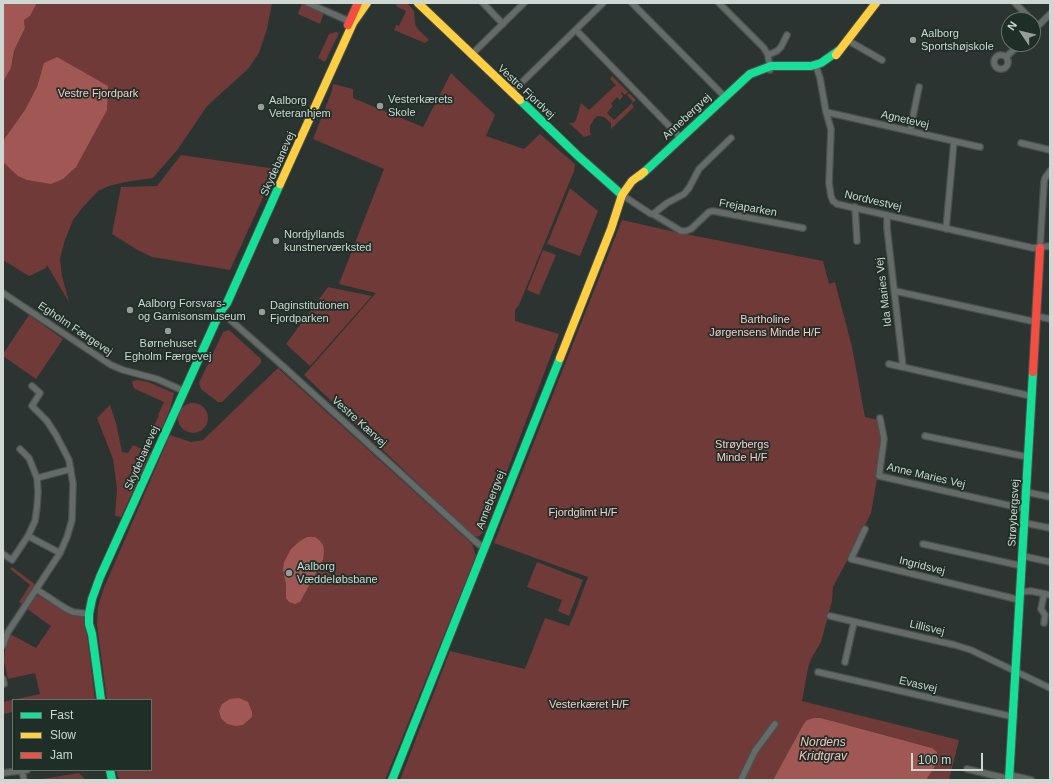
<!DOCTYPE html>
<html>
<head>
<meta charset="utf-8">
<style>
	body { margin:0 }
	#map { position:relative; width:1053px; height:783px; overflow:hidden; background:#2c3431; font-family:Helvetica,sans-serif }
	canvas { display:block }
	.frame { position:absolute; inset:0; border:4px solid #ced7d2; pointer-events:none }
	.legend { position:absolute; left:12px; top:699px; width:140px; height:72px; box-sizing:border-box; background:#1f2e27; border:1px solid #65726b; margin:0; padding:5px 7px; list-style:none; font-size:12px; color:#ced7d2 }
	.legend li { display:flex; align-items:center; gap:8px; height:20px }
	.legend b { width:20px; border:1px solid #65726b }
	.north { position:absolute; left:1001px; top:12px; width:40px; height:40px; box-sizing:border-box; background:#1f2e27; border:1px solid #65726b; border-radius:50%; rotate:305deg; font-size:11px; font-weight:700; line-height:16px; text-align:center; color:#ced7d2 }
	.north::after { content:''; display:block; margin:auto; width:14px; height:18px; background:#959e9a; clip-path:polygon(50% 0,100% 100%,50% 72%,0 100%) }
	.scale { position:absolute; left:911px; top:753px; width:72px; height:18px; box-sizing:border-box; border:2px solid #ced7d2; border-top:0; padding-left:5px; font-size:12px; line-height:14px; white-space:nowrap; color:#ced7d2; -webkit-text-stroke:3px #1f2e27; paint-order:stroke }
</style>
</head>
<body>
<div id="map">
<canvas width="1053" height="783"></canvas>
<div class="frame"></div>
<ul class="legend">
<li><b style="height:5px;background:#16e098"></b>Fast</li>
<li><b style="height:5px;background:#ffcf43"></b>Slow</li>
<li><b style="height:5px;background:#f24e42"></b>Jam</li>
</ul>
<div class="north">N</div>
<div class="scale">100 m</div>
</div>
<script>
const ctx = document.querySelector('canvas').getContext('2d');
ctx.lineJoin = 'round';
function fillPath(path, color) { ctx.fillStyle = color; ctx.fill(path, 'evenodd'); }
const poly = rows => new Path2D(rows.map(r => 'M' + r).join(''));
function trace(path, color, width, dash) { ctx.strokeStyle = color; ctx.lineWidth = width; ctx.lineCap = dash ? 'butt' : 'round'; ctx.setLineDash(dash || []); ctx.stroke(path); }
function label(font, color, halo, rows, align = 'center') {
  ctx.font = font + ' Helvetica,sans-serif'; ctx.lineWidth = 3.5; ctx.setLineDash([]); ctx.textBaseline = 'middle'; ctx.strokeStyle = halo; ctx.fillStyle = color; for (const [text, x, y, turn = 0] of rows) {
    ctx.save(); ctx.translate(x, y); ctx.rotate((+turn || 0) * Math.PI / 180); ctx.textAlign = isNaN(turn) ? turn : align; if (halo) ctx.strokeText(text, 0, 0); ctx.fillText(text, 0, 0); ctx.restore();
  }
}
const green = poly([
	[37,3,272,3,267,29,259,53,248,69,207,106,178,149,153,178,125,182,109,186,98,191,83,207,73,220,64,243,60,259,62,276,69,302,47,265,46,268,29,276,3,260,3,82,11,68,14,51,25,28,24,19,30,16],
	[302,3,324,13,320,24,298,14],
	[397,3,407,3,414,11,415,24,418,29,429,40,425,43,394,30,396,25,399,26,406,11,396,6],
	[336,32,339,33,325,62,318,58,329,34],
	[451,73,495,115,486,136,524,149,540,134,575,164,574,171,519,305,515,310,515,321,559,334,484,532,478,537,471,534,304,375,376,293,339,284,384,169,313,139,332,91,333,84,353,89,353,98,423,127],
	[612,76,628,92,625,95,622,92,621,93,623,96,620,100,617,97,611,104,613,106,607,113,614,120,633,102,627,95,629,93,636,100,632,104,634,107,611,129,611,123,604,117,598,116,595,118,590,126,590,132,591,135,584,137,569,123,573,123,576,120,581,103,589,110,616,85,610,79],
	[181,155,276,169,230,270,152,257,136,249,112,234,121,187,157,186],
	[570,188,598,211,580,256,547,244],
	[622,220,675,232,823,261,829,284,835,282,852,347,865,417,879,420,881,456,871,513,861,534,833,587,832,601,821,642,811,659,808,668,802,701,959,740,949,780,926,780,938,762,932,748,821,718,814,718,803,725,773,780,400,780,450,651,525,669,545,618,569,626,575,612,588,577,494,543],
	[543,250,556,255,539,295,527,290],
	[328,287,372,296,310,366,286,344],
	[29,315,63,339,36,379,3,356,3,354],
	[229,330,261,359,261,363,222,402,218,402,201,389,199,383,223,332],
	[278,368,472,544,476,556,385,780,119,780,116,770,151,770,151,700,107,700,97,625,98,607,103,590,170,435,191,442,203,440],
	[138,380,148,382,174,393,170,409,161,430,153,427,159,416,158,415,164,402,135,389,133,386,132,381],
	'178 418a15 15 0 1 1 30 0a15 15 0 1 1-30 0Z',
	[110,405,116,423,122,452,128,453,133,445,151,453,121,517,115,516,117,489,113,459,97,418],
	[537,562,583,580,569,616,558,611,562,600,527,587],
	[12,567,36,585,23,605,19,602,30,585,10,569],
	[38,595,66,612,85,617,95,700,13,700,13,712,3,714,3,702,40,694,35,673,8,679,4,661,5,650,10,634,36,648,51,626,27,609,35,597],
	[79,773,86,780,36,780]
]);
const water = poly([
	[3,3,37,3,30,16,24,20,25,28,14,51,11,68,3,82],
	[57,57,108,86,107,110,76,167,63,179,51,184,27,180,18,176,3,162,3,141,25,110,37,87,44,63],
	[307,537,315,537,319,540,323,545,324,551,323,560,300,602,295,604,289,602,286,598,286,584,283,570,284,562,291,549,300,541],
	[239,698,248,702,252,712,252,717,243,725,236,726,227,724,221,718,219,711,222,704,230,699],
	[814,718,821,718,932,748,937,752,938,762,926,780,773,780,803,725,807,720]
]);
const street = poly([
	[308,3,351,22],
	[483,3,503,24],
	[632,3,725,97],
	[719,3,764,48,768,55,770,70],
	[1015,3,1032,20],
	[576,30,681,138],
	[1033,31,1050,14],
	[847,40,882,60],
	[471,55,524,3],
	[768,55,777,51,781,47,787,35],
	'994 62a7 7 0 1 1 14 0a7 7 0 1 1-14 0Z',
	[1006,57,1020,44],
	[817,69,820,78,826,112,831,129,829,183,831,196,833,201,837,204,1033,248,1050,246],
	[511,93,603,3],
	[826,112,980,147],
	[910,131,919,87],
	[1021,143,1050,150],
	[622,195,651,214,653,214,681,231,686,231,691,229,709,212,713,211,803,228],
	[855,207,857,241],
	[653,214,667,203,684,194,689,188,699,169,731,138],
	[887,215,887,228,903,367],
	[946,229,954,141],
	[1040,248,1044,182,1045,178,1050,171],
	[895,291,1036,322],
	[3,293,111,365,123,370,157,379,184,391],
	[220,312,227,317,284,367,476,542,484,548],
	[1036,316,1050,319],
	[889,364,1031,396],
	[880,418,884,439,879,476,1025,509],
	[925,436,1028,457],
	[37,478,71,469],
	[1026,492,1050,497],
	[1025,523,1050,528],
	[865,529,851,559,1020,600],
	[28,536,60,553],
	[923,544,1022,566],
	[3,554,12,560,28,536,35,521,37,507,38,492,37,478,29,458,20,449],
	[1023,556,1050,562],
	[36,589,65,608,73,612,89,614],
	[1021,592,1031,591,1050,595],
	[830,616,955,645,971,650,1050,688],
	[1044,623,1045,615,1041,609,1044,594],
	[3,645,8,632,60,553,67,537,72,520,73,484,69,460,56,435,47,421,32,406,40,393,32,386],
	[845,662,854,622],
	[818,672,1014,717],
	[3,679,4,684],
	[967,769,1009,779],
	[22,771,24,780],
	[3,773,27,770],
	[1010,775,1031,780],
	[741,780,755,751,775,724]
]);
const fast = poly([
	[520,100,577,155,622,195],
	[640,176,750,74,771,66,811,66,821,63,838,51],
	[101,700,92,634,89,624,89,614,92,599,100,577,220,312,227,303,280,184],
	[110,770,112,780],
	[392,780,560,358],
	[1009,780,1033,372]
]);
const slow = poly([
	[418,3,520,100],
	[836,55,876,3],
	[280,184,353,23,367,3],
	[560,358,611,229,622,195,632,181,644,172]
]);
const jam = poly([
	[348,25,358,3],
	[1033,372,1040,248]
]);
const markers = [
	[913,40,4,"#959e9a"],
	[380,106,4,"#959e9a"],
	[261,107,4,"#959e9a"],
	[276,241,4,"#959e9a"],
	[130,310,4,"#959e9a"],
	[262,312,4,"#959e9a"],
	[168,331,4,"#959e9a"],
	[289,573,4,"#959e9a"]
];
const poiNames = [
	["Aalborg",921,34],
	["Sportshøjskole",921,47],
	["Vesterkærets",388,100],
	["Skole",388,113],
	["Aalborg",269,101],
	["Veteranhjem",269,114],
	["Nordjyllands",284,235],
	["kunstnerværksted",284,248],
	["Aalborg Forsvars-",138,304],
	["og Garnisonsmuseum",138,317],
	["Daginstitutionen",270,306],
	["Fjordparken",270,319],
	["Børnehuset",168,344,"center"],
	["Egholm Færgevej",168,357,"center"],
	["Aalborg",297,567],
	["Væddeløbsbane",297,580]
];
const streetNames = [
	["Vestre Fjordvej",526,92,43],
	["Annebergvej",687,117,-43],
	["Agnetevej",905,120,13],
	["Skydebanevej",278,164,-66],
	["Nordvestvej",873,201,13],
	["Frejaparken",748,208,10],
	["Ida Maries Vej",884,292,-97],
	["Egholm Færgevej",75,329,34],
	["Vestre Kærvej",359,422,42],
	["Skydebanevej",142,458,-66],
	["Anne Maries Vej",926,476,13],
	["Annebergvej",491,500,-69],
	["Strøybergsvej",1014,513,-87],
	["Ingridsvej",922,566,14],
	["Lillisvej",927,628,13],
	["Evasvej",918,685,13]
];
const parkNames = [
	["Vestre Fjordpark",98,94],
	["Bartholine",765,320],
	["Jørgensens Minde H/F",765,333],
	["Strøybergs",742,445],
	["Minde H/F",742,458],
	["Fjordglimt H/F",583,513],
	["Vesterkæret H/F",589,705]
];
const waterNames = [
	["Nordens",823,743],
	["Kridtgrav",823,757]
];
fillPath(green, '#6f3a38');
fillPath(water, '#a15754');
trace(street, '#4a504d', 8);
trace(fast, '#4a504d', 10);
trace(slow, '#4a504d', 10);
trace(jam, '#4a504d', 10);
trace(street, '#656b68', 5.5);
trace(fast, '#16e098', 8);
trace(slow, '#ffcf43', 8);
trace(jam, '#f24e42', 8);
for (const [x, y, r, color] of markers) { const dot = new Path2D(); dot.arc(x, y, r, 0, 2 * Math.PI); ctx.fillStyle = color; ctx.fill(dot); trace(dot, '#1f2e27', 1.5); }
label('11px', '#ced7d2', '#1f2e27', poiNames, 'left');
label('11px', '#ced7d2', '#1f2e27', streetNames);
label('11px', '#f9c9c6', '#1f2e27', parkNames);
label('italic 12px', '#f3c3c0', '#1f2e27', waterNames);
</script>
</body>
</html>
